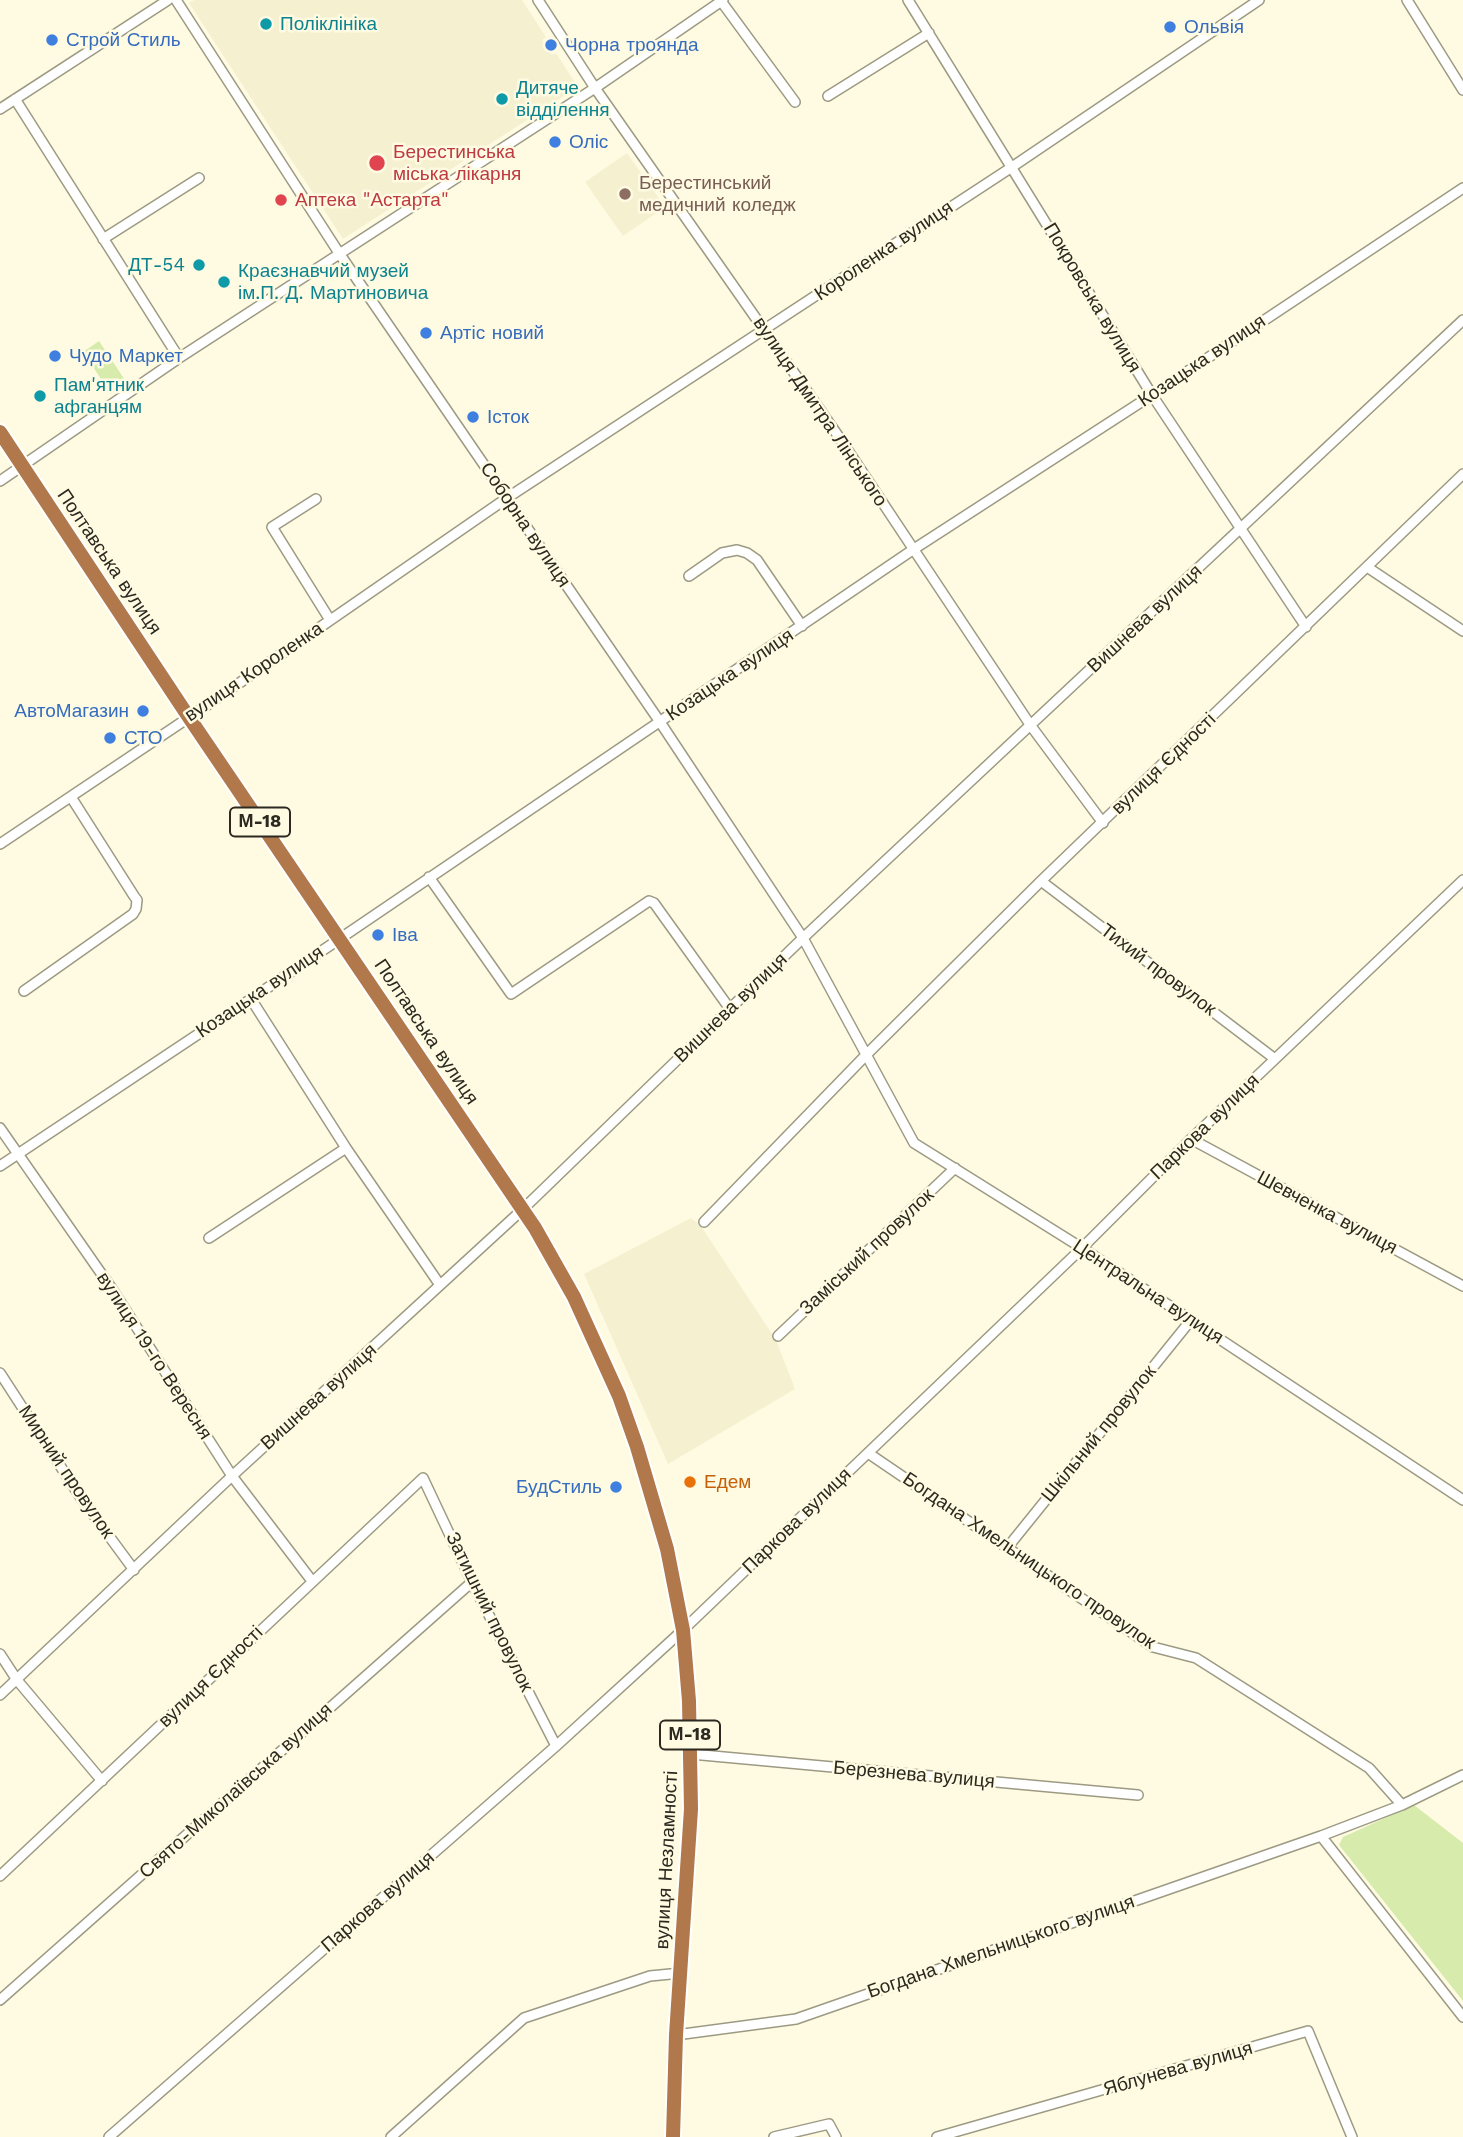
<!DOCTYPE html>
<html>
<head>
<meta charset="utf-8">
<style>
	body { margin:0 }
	canvas { display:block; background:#fffbe2 }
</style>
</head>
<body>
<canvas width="1463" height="2137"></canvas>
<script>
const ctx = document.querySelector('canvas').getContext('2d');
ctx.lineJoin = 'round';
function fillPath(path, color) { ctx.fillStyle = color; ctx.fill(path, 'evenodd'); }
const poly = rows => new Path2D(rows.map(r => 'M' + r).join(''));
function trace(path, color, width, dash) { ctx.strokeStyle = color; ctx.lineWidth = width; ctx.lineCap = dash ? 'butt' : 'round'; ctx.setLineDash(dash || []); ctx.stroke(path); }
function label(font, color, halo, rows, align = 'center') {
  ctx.font = font + ' "Work Sans",sans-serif'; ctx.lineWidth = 5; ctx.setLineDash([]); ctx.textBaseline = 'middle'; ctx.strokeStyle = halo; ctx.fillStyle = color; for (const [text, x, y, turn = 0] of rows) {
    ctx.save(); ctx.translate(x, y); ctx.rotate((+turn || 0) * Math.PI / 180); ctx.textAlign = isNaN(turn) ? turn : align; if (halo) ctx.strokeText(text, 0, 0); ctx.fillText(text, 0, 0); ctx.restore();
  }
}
const built = poly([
	[194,0,522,0,546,37,542,40,552,55,556,53,578,87,343,239,189,3],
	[627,153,665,207,623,236,585,182],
	[691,1218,701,1226,776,1340,795,1389,668,1464,584,1274]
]);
const green = poly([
	[99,341,127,383,111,394,83,352],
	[1414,1805,1463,1843,1463,2001,1339,1845,1343,1837]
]);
const minor = poly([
	[176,0,339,253,660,722,803,938,914,1143,1082,1248,1463,1500],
	[538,0,595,88,841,440,1031,726,1103,823],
	[908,0,1152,395,1306,627],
	[1407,0,1463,90],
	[721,1,795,102],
	[828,96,929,33],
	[15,99,179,358],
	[0,109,168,0],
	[103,239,199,178],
	[0,481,179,358,595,88,723,0],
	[316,499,272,527,330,620],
	[1367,567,1463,631],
	[689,576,722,553,737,550,747,553,757,560,802,626],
	[0,844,209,704,507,498,1012,167,1259,0],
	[429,877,511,994,649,901,654,903,730,1009],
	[1041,881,1275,1059],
	[24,991,133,914,136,909,137,900,134,896,71,797],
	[251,999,346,1148,440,1285],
	[0,1128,112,1289,232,1476,312,1581],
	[1191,1139,1463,1286],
	[0,1166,251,999,914,549,1152,395,1463,188],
	[704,1222,868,1053,1041,881,1463,474],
	[209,1238,346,1148],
	[778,1336,955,1168],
	[0,1373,81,1498,134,1570],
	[868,1453,1153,1647,1196,1658,1369,1768,1402,1805],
	[1007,1548,1191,1320],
	[0,1654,17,1680,102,1781],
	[0,1695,232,1476,522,1210,803,938,1463,320],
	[691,1754,1138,1795],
	[1321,1836,1463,2017],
	[0,1876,423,1478,472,1582,556,1746],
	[0,2000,472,1582],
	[676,2035,796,2019,1321,1836,1402,1805,1463,1775],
	[109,2137,556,1746,683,1630,1082,1248,1191,1139,1463,880],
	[391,2137,524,2018,650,1976,681,1973],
	[774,2137,829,2124,836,2137],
	[937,2137,1308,2031,1352,2137]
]);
const highway = poly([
	[0,432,188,716,535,1228,574,1297,619,1396,637,1447,667,1549,683,1630,689,1701,691,1809,676,2035,673,2137]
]);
const markers = [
	[266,24,7,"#0f9aa8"],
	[1170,27,7,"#3f7fe0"],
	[52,40,7,"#3f7fe0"],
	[551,45,7,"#3f7fe0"],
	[502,99,7,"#0f9aa8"],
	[555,142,7,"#3f7fe0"],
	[377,163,9,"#e0444e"],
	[625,194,7,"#8d6e63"],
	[281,200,7,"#e0444e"],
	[199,265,7,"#0f9aa8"],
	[224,282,7,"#0f9aa8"],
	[426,333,7,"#3f7fe0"],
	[55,356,7,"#3f7fe0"],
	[40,396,7,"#0f9aa8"],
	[473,417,7,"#3f7fe0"],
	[143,711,7,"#3f7fe0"],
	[110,738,7,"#3f7fe0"],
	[378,935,7,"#3f7fe0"],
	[690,1482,7,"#e8710a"],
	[616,1487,7,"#3f7fe0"]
];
const shields = [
	[260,822,60],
	[690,1735,60]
];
const shieldNames = [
	["М-18",260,822],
	["М-18",690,1735]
];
const cultureNames = [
	["Поліклініка",280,24],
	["Дитяче",516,88],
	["відділення",516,110],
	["ДТ-54",185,265,"right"],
	["Краєзнавчий музей",238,271],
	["ім.П. Д. Мартиновича",238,293],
	["Пам'ятник",54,385],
	["афганцям",54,407]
];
const shopNames = [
	["Ольвія",1184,27],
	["Строй Стиль",66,40],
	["Чорна троянда",565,45],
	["Оліс",569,142],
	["Артіс новий",440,333],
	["Чудо Маркет",69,356],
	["Істок",487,417],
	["АвтоМагазин",129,711,"right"],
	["СТО",124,738],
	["Іва",392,935],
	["БудСтиль",602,1487,"right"]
];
const healthNames = [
	["Берестинська",393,152],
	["міська лікарня",393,174],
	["Аптека \"Астарта\"",295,200]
];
const educationNames = [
	["Берестинський",639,183],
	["медичний коледж",639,205]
];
const streetNames = [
	["Короленка вулиця",884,251,-34],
	["Покровська вулиця",1092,298,59],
	["Козацька вулиця",1202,361,-34],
	["вулиця Дмитра Лінського",820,412,56],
	["Соборна вулиця",525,525,56],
	["Полтавська вулиця",109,562,56],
	["Вишнева вулиця",1145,619,-43],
	["вулиця Короленка",254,672,-34],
	["Козацька вулиця",730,675,-34],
	["вулиця Єдності",1164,764,-44],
	["Тихий провулок",1158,970,37],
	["Козацька вулиця",260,992,-34],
	["Вишнева вулиця",731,1008,-44],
	["Полтавська вулиця",426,1032,56],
	["Паркова вулиця",1205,1127,-44],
	["Шевченка вулиця",1327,1213,28],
	["Заміський провулок",867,1252,-43],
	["Центральна вулиця",1148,1292,33],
	["вулиця 19-го Вересня",154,1356,57],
	["Вишнева вулиця",319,1397,-42],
	["Шкільний провулок",1099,1434,-51],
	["Мирний провулок",66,1472,56],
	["Паркова вулиця",797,1521,-44],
	["Богдана Хмельницького провулок",1029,1561,34],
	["Затишний провулок",489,1612,64],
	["вулиця Єдності",211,1677,-44],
	["Березнева вулиця",914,1775,5],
	["Свято-Миколаївська вулиця",236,1791,-42],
	["вулиця Незламності",667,1860,-87],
	["Паркова вулиця",378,1902,-41],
	["Богдана Хмельницького вулиця",1001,1947,-19],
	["Яблунева вулиця",1178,2069,-16]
];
const foodNames = [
	["Едем",704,1482]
];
fillPath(built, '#f5f0d0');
fillPath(green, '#d7ebad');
trace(minor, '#9d9a83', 12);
trace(highway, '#fff', 18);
trace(minor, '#fff', 9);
trace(highway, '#b1784b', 14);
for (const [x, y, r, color] of markers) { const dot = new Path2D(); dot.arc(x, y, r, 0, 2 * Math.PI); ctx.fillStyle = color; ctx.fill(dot); trace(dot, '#fffbe2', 2.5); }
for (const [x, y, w] of shields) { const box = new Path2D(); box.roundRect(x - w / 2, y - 14.5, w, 29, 5); ctx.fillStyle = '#fffbe2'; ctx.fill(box); trace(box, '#2b2920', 2); }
label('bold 18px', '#2b2920', null, shieldNames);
label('19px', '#0d838f', '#fffbe2', cultureNames, 'left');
label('19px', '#366cbe', '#fffbe2', shopNames, 'left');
label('19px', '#be3a42', '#fffbe2', healthNames, 'left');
label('19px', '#785e54', '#fffbe2', educationNames, 'left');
label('19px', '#2b2920', '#fffbe2', streetNames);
label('19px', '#c56008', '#fffbe2', foodNames, 'left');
</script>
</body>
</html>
